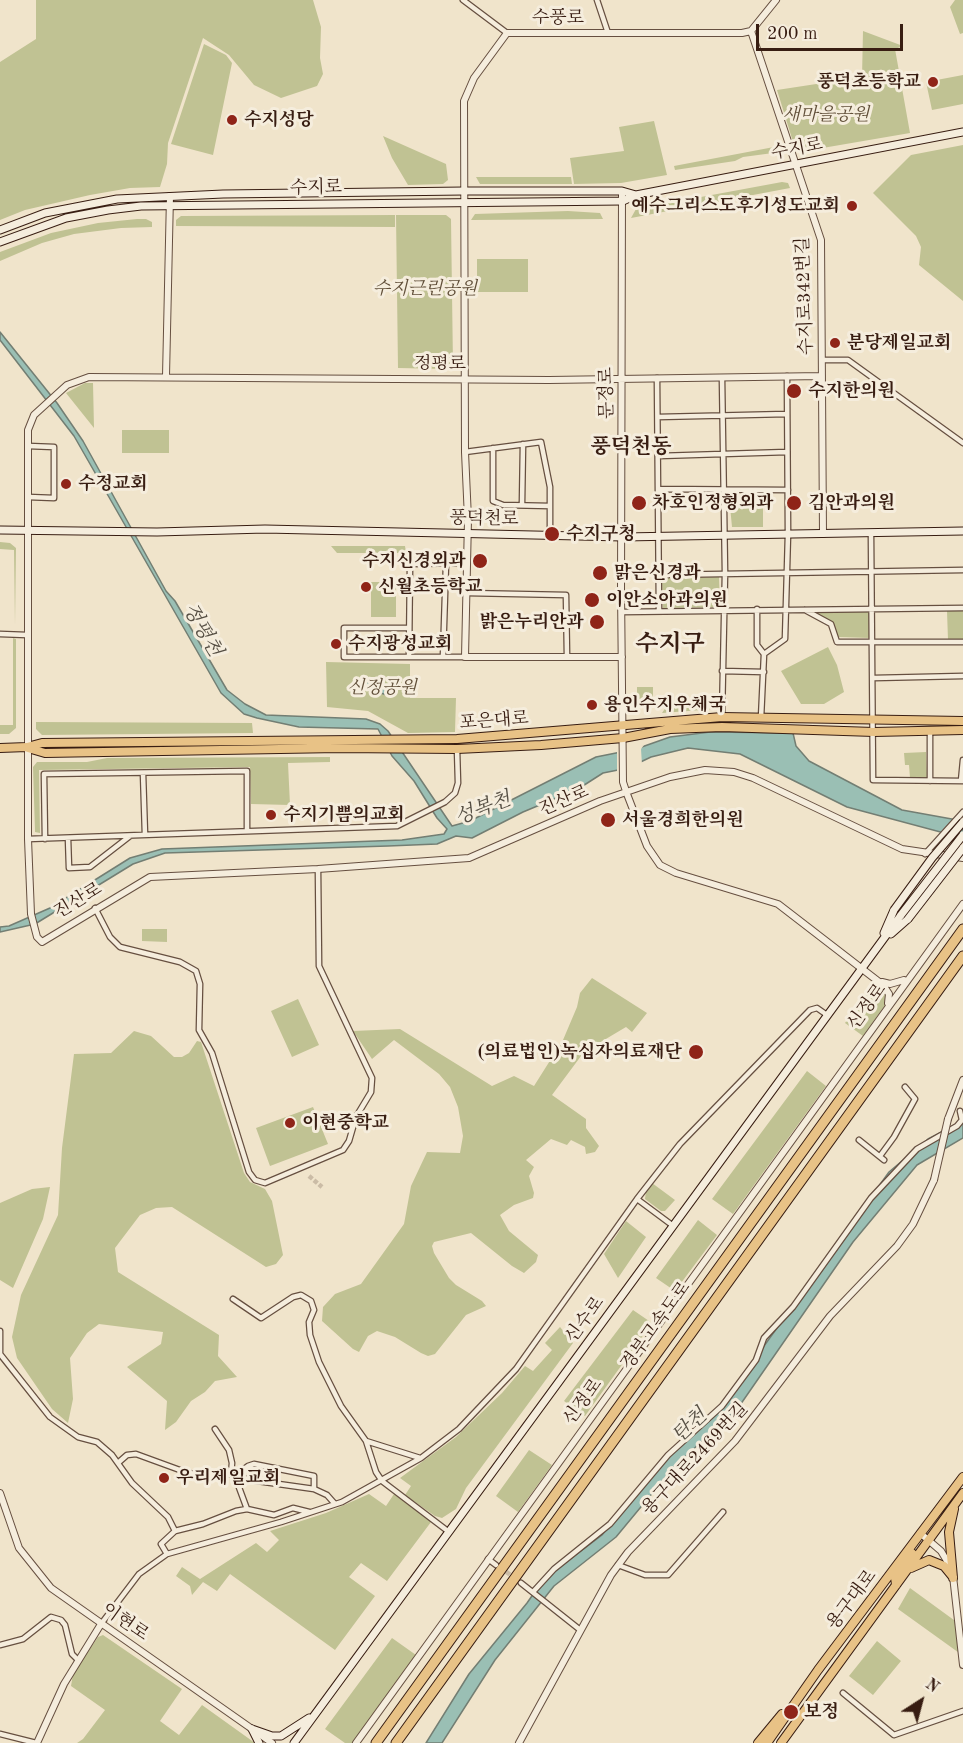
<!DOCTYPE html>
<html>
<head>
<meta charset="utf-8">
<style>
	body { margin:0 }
	#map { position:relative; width:963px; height:1743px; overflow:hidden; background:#f0e4cb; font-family:"Old Standard TT",serif }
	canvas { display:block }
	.north { position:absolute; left:891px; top:1671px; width:60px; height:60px; -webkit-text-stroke:4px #f5eddd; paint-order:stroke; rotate:36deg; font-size:16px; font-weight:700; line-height:24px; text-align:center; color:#381d12 }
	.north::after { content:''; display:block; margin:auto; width:21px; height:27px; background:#381d12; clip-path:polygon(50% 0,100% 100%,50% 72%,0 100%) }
	.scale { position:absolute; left:756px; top:24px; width:147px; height:27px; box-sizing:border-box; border:3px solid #381d12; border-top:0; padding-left:8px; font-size:18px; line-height:21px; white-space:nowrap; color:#381d12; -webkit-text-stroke:4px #f5eddd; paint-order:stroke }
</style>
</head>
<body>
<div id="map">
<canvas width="963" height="1743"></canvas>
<div class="north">N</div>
<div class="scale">200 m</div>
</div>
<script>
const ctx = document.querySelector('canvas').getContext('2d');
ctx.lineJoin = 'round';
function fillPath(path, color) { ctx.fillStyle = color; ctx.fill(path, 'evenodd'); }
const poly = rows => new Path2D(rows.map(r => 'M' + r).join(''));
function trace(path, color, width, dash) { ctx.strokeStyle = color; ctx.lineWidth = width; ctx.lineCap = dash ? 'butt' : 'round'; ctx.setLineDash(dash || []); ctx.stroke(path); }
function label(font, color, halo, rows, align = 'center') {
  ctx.font = font + ' "Old Standard TT","Noto Serif KR",serif'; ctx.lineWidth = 6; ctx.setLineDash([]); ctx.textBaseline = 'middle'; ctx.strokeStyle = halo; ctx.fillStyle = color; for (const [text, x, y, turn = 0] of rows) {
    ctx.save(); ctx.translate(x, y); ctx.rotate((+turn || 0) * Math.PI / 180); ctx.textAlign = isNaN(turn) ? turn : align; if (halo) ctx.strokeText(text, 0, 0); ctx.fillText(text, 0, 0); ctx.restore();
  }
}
const green = poly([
	[36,0,313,0,321,27,320,58,323,74,317,86,281,98,254,85,229,55,203,38,168,143,167,164,160,187,130,188,90,195,25,210,0,220,0,62,36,39],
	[955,0,963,0,963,33,960,34,950,7],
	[863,31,903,46,895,49,910,133,805,151,794,145,777,90,862,77],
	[204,44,226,55,232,63,213,155,171,144],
	[963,75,963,104,932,110,926,82],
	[654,121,667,175,621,183,574,184,570,158,624,151,619,127],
	[383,136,446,164,448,180,443,184,408,185,392,158],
	[963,145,963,301,919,265,921,247,916,236,873,193,911,155],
	[774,147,773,153,743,157,735,161,675,170,674,166],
	[476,177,571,177,572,184,480,184],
	[782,182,788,183,790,188,631,218,636,209],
	[568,211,600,213,603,219,471,220,475,214],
	[395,215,395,227,176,226,176,220,181,216],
	[396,215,446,215,451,219,453,366,447,369,398,368],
	[137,219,146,219,152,222,152,227,121,228,74,234,42,243,0,261,0,252,51,233,98,223],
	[477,259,528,259,528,292,477,292],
	[85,383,93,383,94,428,66,393],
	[122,430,169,430,169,453,122,453],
	[730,506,763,506,763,527,732,527],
	[0,542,10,543,16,548,15,625,14,550,0,549],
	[331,546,405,546,406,553,337,553],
	[719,577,720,607,663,608,662,578],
	[371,582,396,582,396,617,371,617],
	[963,610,963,640,948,640,947,611],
	[812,611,870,612,871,638,838,637,833,623],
	[13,638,16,639,16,728,9,734,0,734,0,725,13,725],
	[828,647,837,665,844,692,824,704,801,704,781,671],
	[326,662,410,664,410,698,456,698,455,732,408,733,368,711,327,707],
	[637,687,653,687,653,699,640,707,637,707],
	[670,701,717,701,717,706,714,709,662,713],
	[36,722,252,723,253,733,42,735,36,729],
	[926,752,927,778,910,778,909,765,905,765,904,753],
	[330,757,330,762,288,763,290,805,251,804,250,767,39,770,40,833,35,832,33,767,37,762,87,762,107,758],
	[142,929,167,929,167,942,142,941],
	[592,978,647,1013,632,1032,626,1027,584,1052,552,1095,586,1119,586,1128,599,1146,595,1152,586,1154,585,1147,571,1140,567,1145,551,1139,526,1160,534,1167,529,1176,534,1193,533,1198,514,1205,500,1215,509,1231,538,1255,536,1262,524,1273,512,1266,471,1233,434,1242,432,1246,434,1253,449,1278,456,1285,482,1301,486,1306,466,1315,435,1354,428,1356,421,1353,395,1337,377,1331,368,1336,359,1352,353,1349,322,1321,323,1307,335,1294,361,1284,404,1224,411,1186,427,1152,460,1153,463,1136,458,1107,450,1087,439,1074,394,1040,372,1059,353,1031,400,1029,492,1086,514,1076,534,1086,563,1040,577,1007,580,993],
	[873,984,887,993,886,1004,863,1036,845,1023],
	[298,999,319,1045,292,1057,271,1011],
	[134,1031,151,1036,174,1057,182,1057,189,1053,197,1041,201,1042,244,1173,250,1182,265,1189,272,1201,283,1255,276,1264,266,1267,172,1207,156,1208,140,1215,115,1248,118,1272,219,1335,218,1356,237,1377,215,1381,205,1392,191,1401,176,1422,165,1430,167,1401,127,1367,161,1344,163,1332,99,1324,87,1333,70,1358,73,1399,68,1423,52,1409,17,1358,12,1337,21,1295,58,1215,62,1148,74,1054,111,1053],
	[807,1071,826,1086,733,1214,712,1199],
	[313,1107,328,1144,270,1166,256,1128],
	[652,1183,675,1200,665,1211,661,1211,645,1199,646,1191],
	[50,1187,43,1219,13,1288,0,1280,0,1203,32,1189],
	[698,1220,717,1235,675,1291,656,1278],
	[626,1221,646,1237,618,1278,604,1254],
	[633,1310,652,1323,585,1416,564,1401],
	[560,1327,573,1343,466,1488,456,1509,442,1518,435,1516,405,1495,411,1486,400,1478,456,1437,502,1393,525,1366,533,1371,552,1350,545,1343],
	[529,1450,552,1465,518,1512,496,1496],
	[369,1494,386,1506,394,1494,431,1522,387,1581,361,1563,349,1577,375,1596,335,1650,230,1574,217,1591,203,1582,192,1595,190,1586,176,1576,182,1567,200,1579,256,1543,267,1552,279,1540,270,1531,326,1513],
	[910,1588,958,1623,962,1655,898,1609],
	[103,1635,182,1689,160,1721,179,1735,202,1705,255,1743,77,1743,83,1739,105,1710,71,1686,73,1674,98,1637],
	[392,1638,416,1655,354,1743,345,1743,325,1729],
	[877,1641,901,1661,873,1695,849,1676]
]);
const water = poly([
	[0,332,57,403,83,441,166,591,175,601,227,690,245,704,266,715,366,719,380,724,388,731,452,826,470,821,596,757,636,749,670,737,710,732,793,733,796,746,809,761,902,810,963,821,963,838,847,807,740,754,688,748,651,757,628,768,603,773,578,789,523,812,472,838,456,836,437,844,388,846,165,853,133,864,35,924,0,932,0,927,9,926,50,908,130,858,162,849,402,840,444,834,447,829,437,818,414,781,392,756,378,729,299,727,257,718,244,714,221,693,74,436,0,340,0,332],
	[370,681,388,685,390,696,365,688,364,683,370,681],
	[963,1121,963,1138,917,1165,853,1242,738,1408,674,1467,616,1537,554,1586,495,1660,442,1743,426,1743,469,1674,527,1603,543,1580,602,1535,647,1477,738,1388,764,1346,889,1172,928,1139,963,1121]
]);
const pier = poly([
	[644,745,641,749,642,765,617,773,617,750]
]);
const minorTunnel = poly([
	[309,1176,322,1187],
	[501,1568,516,1579]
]);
const minor = poly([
	[463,0,507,33],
	[597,0,608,33],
	[822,360,848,360,963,443],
	[657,378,659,611],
	[658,417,787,414],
	[28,446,54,447,54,498,28,497],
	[493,448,493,501,503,505,550,506],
	[465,452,541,442,550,487,550,535],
	[659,456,787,452],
	[659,489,788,490],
	[522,504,523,444],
	[871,534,873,780,963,781],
	[660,575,963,570],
	[467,593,566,595,567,657],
	[757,609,757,645,764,654],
	[805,610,831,624,837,642,963,642],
	[622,612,963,608],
	[409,628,344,628,344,657,465,657],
	[0,634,27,635],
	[409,656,410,564,467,563],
	[443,656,446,564],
	[722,671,764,672],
	[874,678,963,676],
	[722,717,725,573,722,378],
	[761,718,764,654,785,639,788,534,787,376],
	[930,731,930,781],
	[143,773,145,835],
	[961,781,963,760],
	[68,838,69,868,90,867,130,836],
	[28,839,397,826,445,802,455,793,458,783,457,749],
	[45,839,44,774,247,771,247,831],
	[925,854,963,812],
	[95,908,110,937,120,947,180,962,196,971,200,984,199,1030,212,1053,249,1172,255,1180,265,1183,343,1150,349,1141,356,1117,371,1092,372,1078,319,966,318,869],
	[859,1140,884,1160],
	[880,1156,894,1137,915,1099,905,1087],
	[672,1225,637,1199,680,1144,810,1010,817,1008,827,1015],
	[233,1299,261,1318,293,1297,301,1295,311,1301,314,1310,309,1322,310,1335,319,1362,341,1406,366,1441,376,1472,382,1481,449,1532],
	[0,1331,0,1353],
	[0,1354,50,1417,78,1437,97,1442,112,1455,132,1483,168,1517,175,1531],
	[215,1429,229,1450,232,1463,231,1474],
	[366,1441,420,1458],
	[119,1462,127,1455,136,1454,188,1473,212,1476,231,1474,250,1480,314,1489,327,1495,335,1504],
	[247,1509,237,1482,240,1472,248,1466,254,1464,314,1476,314,1489],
	[167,1554,161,1544,175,1531,203,1524,236,1511,247,1509,274,1515,293,1508,309,1512],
	[488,1559,496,1565],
	[618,1565,645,1575,668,1575,723,1512],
	[521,1583,579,1629],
	[533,1592,554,1569,610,1524,668,1455,722,1406,756,1360,764,1338,793,1307,871,1198,917,1149,957,1126,962,1120,960,1111],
	[101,1624,139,1574,167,1554,281,1522,342,1502,421,1458,459,1429,516,1369,637,1199],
	[0,1645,23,1639,51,1617,61,1620,65,1625,72,1654,77,1659],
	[843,1693,894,1735,963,1711],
	[0,1734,36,1743]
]);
const tertiary = poly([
	[751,31,821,240,823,534],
	[622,191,621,591,623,782,627,794,647,846,660,865,676,873,778,904,883,985,889,994,888,1003],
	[166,376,170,196],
	[822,376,549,380,89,377,67,385,34,415,28,430,28,839,31,914,37,937,42,942,150,877,318,869,469,858,600,801,670,777,705,770,734,772,753,778,902,849,963,858],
	[622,657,465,657,468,519,465,452,464,101,474,78,507,33,742,33,751,31,776,0],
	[882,982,890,984,904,980],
	[948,1119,963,1080],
	[0,1493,19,1548,51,1588,272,1743],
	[920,1533,941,1551,950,1566],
	[953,1576,963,1665],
	[37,1743,64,1684,101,1624],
	[356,1743,963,904],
	[519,1743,611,1575,628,1552,735,1441,830,1316,897,1246,913,1224,934,1180]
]);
const secondary = poly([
	[0,230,45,213,117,199,223,194,464,191,622,191,636,195],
	[0,242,66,218,108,210,141,206,623,201,636,195,963,132],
	[0,530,157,532,265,529,623,537,963,531],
	[884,933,894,910],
	[891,934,908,919],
	[252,1729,272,1736,281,1736,309,1718],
	[252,1729,259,1743],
	[294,1743,901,915]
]);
const primary = poly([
	[0,748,27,747,42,743,457,739,722,717,963,721],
	[28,748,45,753,339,748,457,749,541,745,623,738,670,729,722,727,874,732,963,730],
	[911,1568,929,1560,944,1566,953,1577],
	[953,1578,949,1532,954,1509],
	[896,1585,895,1577,912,1553],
	[758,1743,782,1714],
	[767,1743,818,1670,963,1477],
	[781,1743,963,1493]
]);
const motorway = poly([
	[376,1743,963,929],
	[396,1743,963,956]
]);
const tertiaryBridge = poly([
	[934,1180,948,1119]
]);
const secondaryBridge = poly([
	[894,910,932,858,963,822],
	[901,915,963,835],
	[908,919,963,848]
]);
const markers = [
	[933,82,6,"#8f2418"],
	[232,120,6,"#8f2418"],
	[852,206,6,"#8f2418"],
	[835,343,6,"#8f2418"],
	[794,391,8,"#8f2418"],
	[66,484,6,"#8f2418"],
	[639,503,8,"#8f2418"],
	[794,503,8,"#8f2418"],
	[552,534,8,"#8f2418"],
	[480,561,8,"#8f2418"],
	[600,573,8,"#8f2418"],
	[366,587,6,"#8f2418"],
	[592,600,8,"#8f2418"],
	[597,622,8,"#8f2418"],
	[336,644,6,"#8f2418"],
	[592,705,6,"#8f2418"],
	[271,815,6,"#8f2418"],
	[608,820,8,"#8f2418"],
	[696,1052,8,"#8f2418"],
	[290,1123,6,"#8f2418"],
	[164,1478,6,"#8f2418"],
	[791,1712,8,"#8f2418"]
];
const streetNames = [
	["수풍로",558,18],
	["수지로",797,149,-11],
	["수지로",316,188,-1],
	["수지로342번길",805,296,-92],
	["정평로",440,364],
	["문정로",607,393,-91],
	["풍덕천로",484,519,1],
	["포은대로",494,721,-4],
	["진산로",564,801,-23],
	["진산로",78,901,-31],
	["신정로",867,1007,-54],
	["신수로",585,1320,-54],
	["경부고속도로",656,1326,-54],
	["신정로",583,1402,-54],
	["용구대로2469번길",695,1459,-47],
	["용구대로",852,1600,-53],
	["이현로",125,1622,35]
];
const poiNames = [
	["풍덕초등학교",921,82,"right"],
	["수지성당",244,120],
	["예수그리스도후기성도교회",840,206,"right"],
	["분당제일교회",847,343],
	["수지한의원",808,391],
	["수정교회",78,484],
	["차호인정형외과",652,503],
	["김안과의원",808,503],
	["수지구청",566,534],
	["수지신경외과",466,561,"right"],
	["맑은신경과",614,573],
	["신월초등학교",378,587],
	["이안소아과의원",606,600],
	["밝은누리안과",584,622,"right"],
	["수지광성교회",348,644],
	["용인수지우체국",604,705],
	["수지기쁨의교회",283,815],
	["서울경희한의원",622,820],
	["(의료법인)녹십자의료재단",682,1052,"right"],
	["이현중학교",302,1123],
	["우리제일교회",176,1478],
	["보정",804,1712]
];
const parkNames = [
	["새마을공원",826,115],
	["수지근린공원",425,289],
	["신정공원",382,688]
];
const waterNames = [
	["정평천",202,630,60],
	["성복천",483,809,-21],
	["탄천",690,1426,-43]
];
const quarterNames = [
	["풍덕천동",631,447]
];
const districtNames = [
	["수지구",670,645]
];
fillPath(green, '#c0c293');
fillPath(water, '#9abfb4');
trace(water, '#737e73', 1.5);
fillPath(pier, '#f0e4cb');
trace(minorTunnel, '#cbbca6', 4.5, [4.5, 2]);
trace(minor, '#664f40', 7);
trace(tertiary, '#664f40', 8);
trace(secondary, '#381d12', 9);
trace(primary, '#381d12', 10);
trace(motorway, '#381d12', 11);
trace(minor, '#f5eddd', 4.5);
trace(tertiary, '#f5eddd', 6);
trace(secondary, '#f5eddd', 7);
trace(primary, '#e8c286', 8);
trace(motorway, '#e8c286', 9);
trace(tertiaryBridge, '#664f40', 8, []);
trace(secondaryBridge, '#381d12', 9, []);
trace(tertiaryBridge, '#f5eddd', 6);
trace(secondaryBridge, '#f5eddd', 7);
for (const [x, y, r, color] of markers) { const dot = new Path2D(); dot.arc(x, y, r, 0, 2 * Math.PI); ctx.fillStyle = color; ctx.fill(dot); trace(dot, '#f5eddd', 2); }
label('18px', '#381d12', '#f5eddd', streetNames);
label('bold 18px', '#381d12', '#f5eddd', poiNames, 'left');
label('italic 18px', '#614f39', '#f5eddd', parkNames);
label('italic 20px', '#554e43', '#f5eddd', waterNames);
label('bold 21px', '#381d12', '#f5eddd', quarterNames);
label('bold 24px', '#381d12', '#f5eddd', districtNames);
</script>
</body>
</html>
